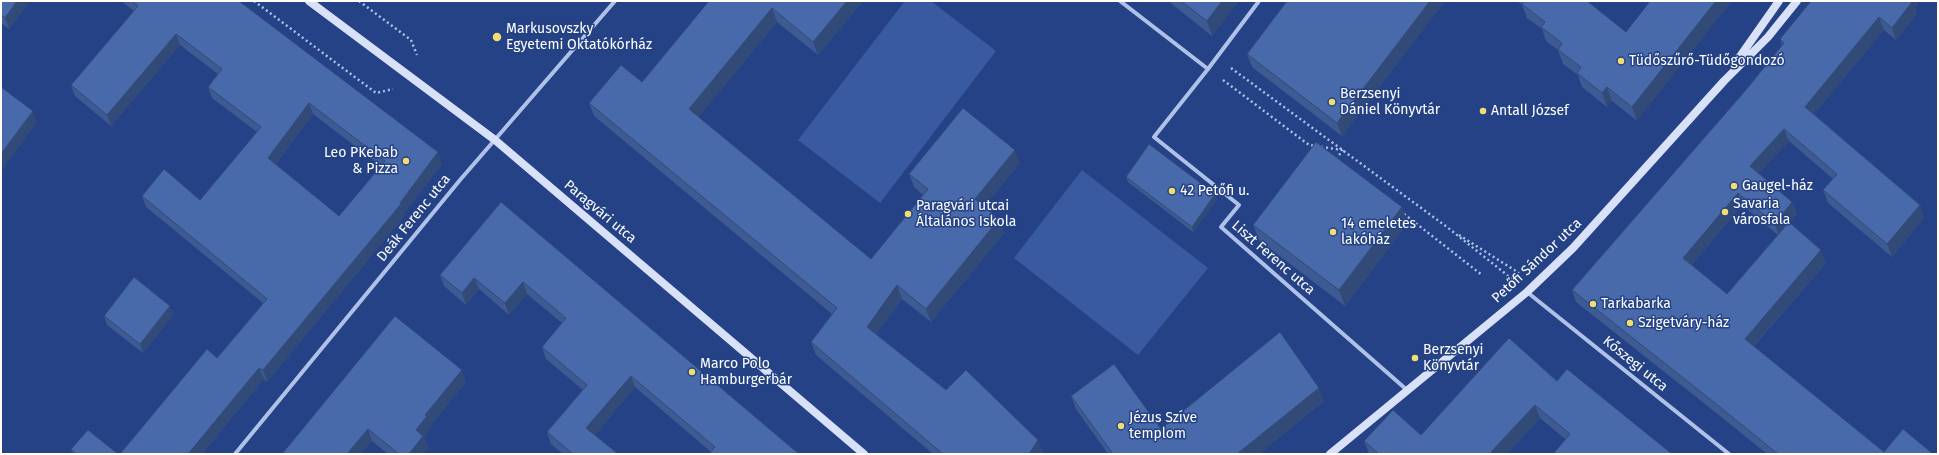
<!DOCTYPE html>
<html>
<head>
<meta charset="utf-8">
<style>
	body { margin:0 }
	#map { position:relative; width:1939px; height:455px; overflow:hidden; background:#244285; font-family:"Fira Sans",sans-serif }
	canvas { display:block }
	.frame { position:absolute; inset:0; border:2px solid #fff; pointer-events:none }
</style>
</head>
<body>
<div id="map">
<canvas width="1939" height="455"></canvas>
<div class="frame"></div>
</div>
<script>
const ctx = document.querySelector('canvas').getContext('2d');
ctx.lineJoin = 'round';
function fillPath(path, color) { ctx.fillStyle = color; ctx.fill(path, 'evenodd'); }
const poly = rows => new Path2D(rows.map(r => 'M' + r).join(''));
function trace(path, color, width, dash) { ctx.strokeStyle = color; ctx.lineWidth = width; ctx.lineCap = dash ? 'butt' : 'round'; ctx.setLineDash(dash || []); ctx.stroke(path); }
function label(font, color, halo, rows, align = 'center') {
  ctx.font = font + ' "Fira Sans",sans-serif'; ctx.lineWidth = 3; ctx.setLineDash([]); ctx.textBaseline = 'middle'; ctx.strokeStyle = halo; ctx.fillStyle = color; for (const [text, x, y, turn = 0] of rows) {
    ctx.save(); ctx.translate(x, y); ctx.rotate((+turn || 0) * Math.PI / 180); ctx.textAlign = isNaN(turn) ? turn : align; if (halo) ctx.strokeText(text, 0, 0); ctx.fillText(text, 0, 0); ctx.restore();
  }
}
const green = poly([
	[905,1,931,1,996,51,880,203,798,140],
	[1082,170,1208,268,1138,355,1014,258]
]);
const path = poly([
	[254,1,376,93,393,89],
	[359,1,411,40,417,55],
	[1231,68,1447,227,1512,279],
	[1223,80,1309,145,1342,150],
	[1336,159,1343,150],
	[1404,214,1482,275],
	[1459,235,1519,273]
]);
const street = poly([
	[1120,1,1208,69],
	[1259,1,1208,69,1154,137,1239,205,1221,227,1407,390],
	[1527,292,1729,454],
	[235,454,460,180,615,1]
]);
const secondary = poly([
	[309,1,495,140,864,454],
	[1734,65,1779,1],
	[1330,454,1527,292,1573,248,1724,81,1768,37,1797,1]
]);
const wall = poly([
	[1,1,30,1,9,29,1,23],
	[121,1,239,1,442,164,404,213,405,215,267,382,264,379,202,454,120,454,217,358,263,303,146,207,142,196,200,200,257,132,212,98,208,87,218,74,180,45,111,126,75,96,71,85,134,11],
	[313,114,381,166,339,216,276,164],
	[709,1,863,1,818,55,777,22,698,117,871,259,923,195,914,187,909,174,1020,163,984,207,999,219,1004,233,931,322,902,299,876,334,946,390,1038,440,1043,454,933,454,816,355,811,342,832,314,594,116,589,103,642,82],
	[1168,1,1239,1,1212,36],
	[1287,1,1445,1,1342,136,1252,67,1247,54],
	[1517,1,1587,1,1626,32,1637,121,1612,101,1607,107,1582,87,1578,75,1563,64,1558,50,1546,41,1542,29,1527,18,1522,5],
	[1915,8,1917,14,1896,40,1884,30,1814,114,1920,205,1924,218,1892,257,1828,203,1823,190,1833,179,1789,141,1759,173,1792,202,1797,214,1790,223,1826,263,1754,346,1884,452,1933,454,1767,454,1720,416,1576,302,1572,290,1745,91,1782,45,1780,39],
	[1742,205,1778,235,1727,294,1692,265],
	[1126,177,1215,194,1217,199,1193,232,1128,182],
	[501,202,799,454,711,452,635,387,595,435,618,454,563,454,551,444,547,432,583,390,546,359,542,347,562,323,527,294,509,315,479,289,466,305,444,286,440,275],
	[1408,223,1345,306,1259,240,1253,225],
	[174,314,143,353,107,325,104,316],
	[1557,381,1672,454,1565,439,1540,418,1507,454,1369,454,1364,441,1421,435],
	[466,382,430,426,431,428,424,437,428,448,422,454,388,454,372,441,282,454],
	[1071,396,1161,429,1324,401,1259,454,1108,454,1076,409],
	[71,449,118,454,73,454]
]);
const shadedWall = poly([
	[17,1,30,1,9,29,5,18],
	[847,1,863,1,818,55,813,42],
	[1222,1,1239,1,1212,36,1207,21],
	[1430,1,1445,1,1342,136,1337,123],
	[1716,1,1732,1,1637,121,1632,107],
	[1909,1,1921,1,1915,8,1917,14,1896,40,1892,28],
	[772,8,777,22,694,123,689,109],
	[1879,17,1884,30,1810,119,1805,107],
	[176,34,180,45,111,126,107,115],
	[1607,87,1612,101,1607,107,1602,93],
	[309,103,313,114,272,169,268,158],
	[33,111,37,122,1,172,1,154],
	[1784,129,1789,141,1755,178,1750,166],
	[1015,150,1020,163,980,212,975,199],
	[438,152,442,164,404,213,405,215,267,382,263,370,400,203],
	[1738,193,1742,205,1688,270,1683,258],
	[1215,194,1217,199,1193,232,1192,227],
	[1792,202,1797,214,1779,236,1775,224],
	[1920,205,1924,218,1892,257,1887,244],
	[1402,207,1408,223,1345,306,1339,290],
	[999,219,1004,233,931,322,926,309],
	[1821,250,1826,263,1749,351,1745,339],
	[474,278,479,289,466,305,462,293],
	[523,282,527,294,509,315,505,303],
	[897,285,902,299,872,340,867,327],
	[170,306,174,314,143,353,140,344],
	[259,368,264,379,202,454,188,454],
	[462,370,466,382,430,426,431,428,424,437,428,448,422,454,409,454,416,430,425,415],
	[631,376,635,387,591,440,586,428],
	[1319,388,1324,401,1259,454,1237,454],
	[1535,405,1540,418,1507,454,1492,454,1491,452],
	[368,429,372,441,361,454,347,454],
	[1038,440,1043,454,1029,454]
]);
const building = poly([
	[1,1,17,1,5,18,1,15,1,1],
	[132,1,239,1,438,152,400,203,401,204,263,370,259,368,188,454,120,454,207,349,217,358,267,299,142,196,164,169,200,200,261,127,208,87,222,69,176,34,107,115,71,85,138,6,132,1],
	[309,103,385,161,339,216,268,158,309,103],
	[709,1,847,1,813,42,772,8,689,109,871,259,928,189,909,174,963,108,1015,150,975,199,999,219,926,309,897,285,867,327,946,390,966,370,1038,440,1029,454,943,454,811,342,837,308,589,103,621,65,642,82,709,1],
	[1181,1,1222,1,1207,21,1181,1],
	[1287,1,1430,1,1337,123,1247,54,1287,1],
	[1524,1,1587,1,1626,32,1650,1,1716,1,1632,107,1607,87,1602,93,1577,73,1581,67,1558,50,1562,43,1541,27,1545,22,1522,4,1524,1],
	[1811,1,1911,1,1912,2,1892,28,1879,17,1805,107,1920,205,1887,244,1823,190,1837,174,1784,129,1750,166,1792,202,1775,224,1738,193,1683,258,1727,294,1789,222,1821,250,1745,339,1884,452,1903,429,1933,454,1778,454,1715,403,1572,290,1745,91,1784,43,1780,39,1811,1],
	[1,87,33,111,1,154,1,87],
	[1316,142,1402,207,1339,290,1253,225,1316,142],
	[1149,144,1215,194,1192,227,1126,177,1149,144],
	[501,202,799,454,709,454,715,447,631,376,586,428,618,454,573,454,547,432,587,385,542,347,566,318,523,282,505,303,474,278,462,293,440,275,501,202],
	[134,277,170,306,140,344,104,316,134,277],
	[395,316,462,370,425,415,427,416,416,430,423,436,409,454,399,454,368,429,347,454,282,454,395,316],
	[1280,332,1319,388,1237,454,1113,454,1071,396,1114,364,1161,429,1280,332],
	[1509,338,1557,381,1567,369,1672,454,1553,454,1570,434,1535,405,1491,452,1493,454,1379,454,1364,441,1393,410,1421,435,1509,338],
	[88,430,118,454,77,454,71,449,88,430]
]);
const markers = [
	[497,37,5,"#f2dd71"],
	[1621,61,4,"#f2dd71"],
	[1332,102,4,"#f2dd71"],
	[1483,111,4,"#f2dd71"],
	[406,161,4,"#f2dd71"],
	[1734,186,4,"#f2dd71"],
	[1172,191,4,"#f2dd71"],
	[1725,212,4,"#f2dd71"],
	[908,214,4,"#f2dd71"],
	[1333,232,4,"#f2dd71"],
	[1593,304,4,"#f2dd71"],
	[1630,323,4,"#f2dd71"],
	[1415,358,4,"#f2dd71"],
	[692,372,4,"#f2dd71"],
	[1121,426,4,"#f2dd71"]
];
const poiNames = [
	["Markusovszky",506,29],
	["Egyetemi Oktatókórház",506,45],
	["Tüdőszűrő-Tüdőgondozó",1629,61],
	["Berzsenyi",1340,94],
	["Dániel Könyvtár",1340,110],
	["Antall József",1491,111],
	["Leo PKebab",398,153,"right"],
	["& Pizza",398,169,"right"],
	["Gaugel-ház",1742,186],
	["42 Petőfi u.",1180,191],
	["Savaria",1733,204],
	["városfala",1733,220],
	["Paragvári utcai",916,206],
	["Általános Iskola",916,222],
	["14 emeletes",1341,224],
	["lakóház",1341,240],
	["Tarkabarka",1601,304],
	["Szigetváry-ház",1638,323],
	["Berzsenyi",1423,350],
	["Könyvtár",1423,366],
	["Marco Polo",700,364],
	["Hamburgerbár",700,380],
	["Jézus Szíve",1129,418],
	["templom",1129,434]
];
const streetNames = [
	["Paragvári utca",600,212,40],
	["Deák Ferenc utca",414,218,-51],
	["Liszt Ferenc utca",1273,258,41],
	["Petőfi Sándor utca",1537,261,-43],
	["Kőszegi utca",1635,364,39]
];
fillPath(green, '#395aa1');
trace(path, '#aec1e8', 2.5, [2, 3]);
trace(street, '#aec1e8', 4);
trace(secondary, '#d8e1f7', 8);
fillPath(wall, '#3e5a92');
fillPath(shadedWall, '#324a77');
fillPath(building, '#4869aa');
trace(building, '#324a77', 1);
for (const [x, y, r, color] of markers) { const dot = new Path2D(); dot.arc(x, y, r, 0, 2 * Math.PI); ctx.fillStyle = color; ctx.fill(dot); trace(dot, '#244285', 1.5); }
label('14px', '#fff', '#244285', poiNames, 'left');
label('14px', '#fff', '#244285', streetNames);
</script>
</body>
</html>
